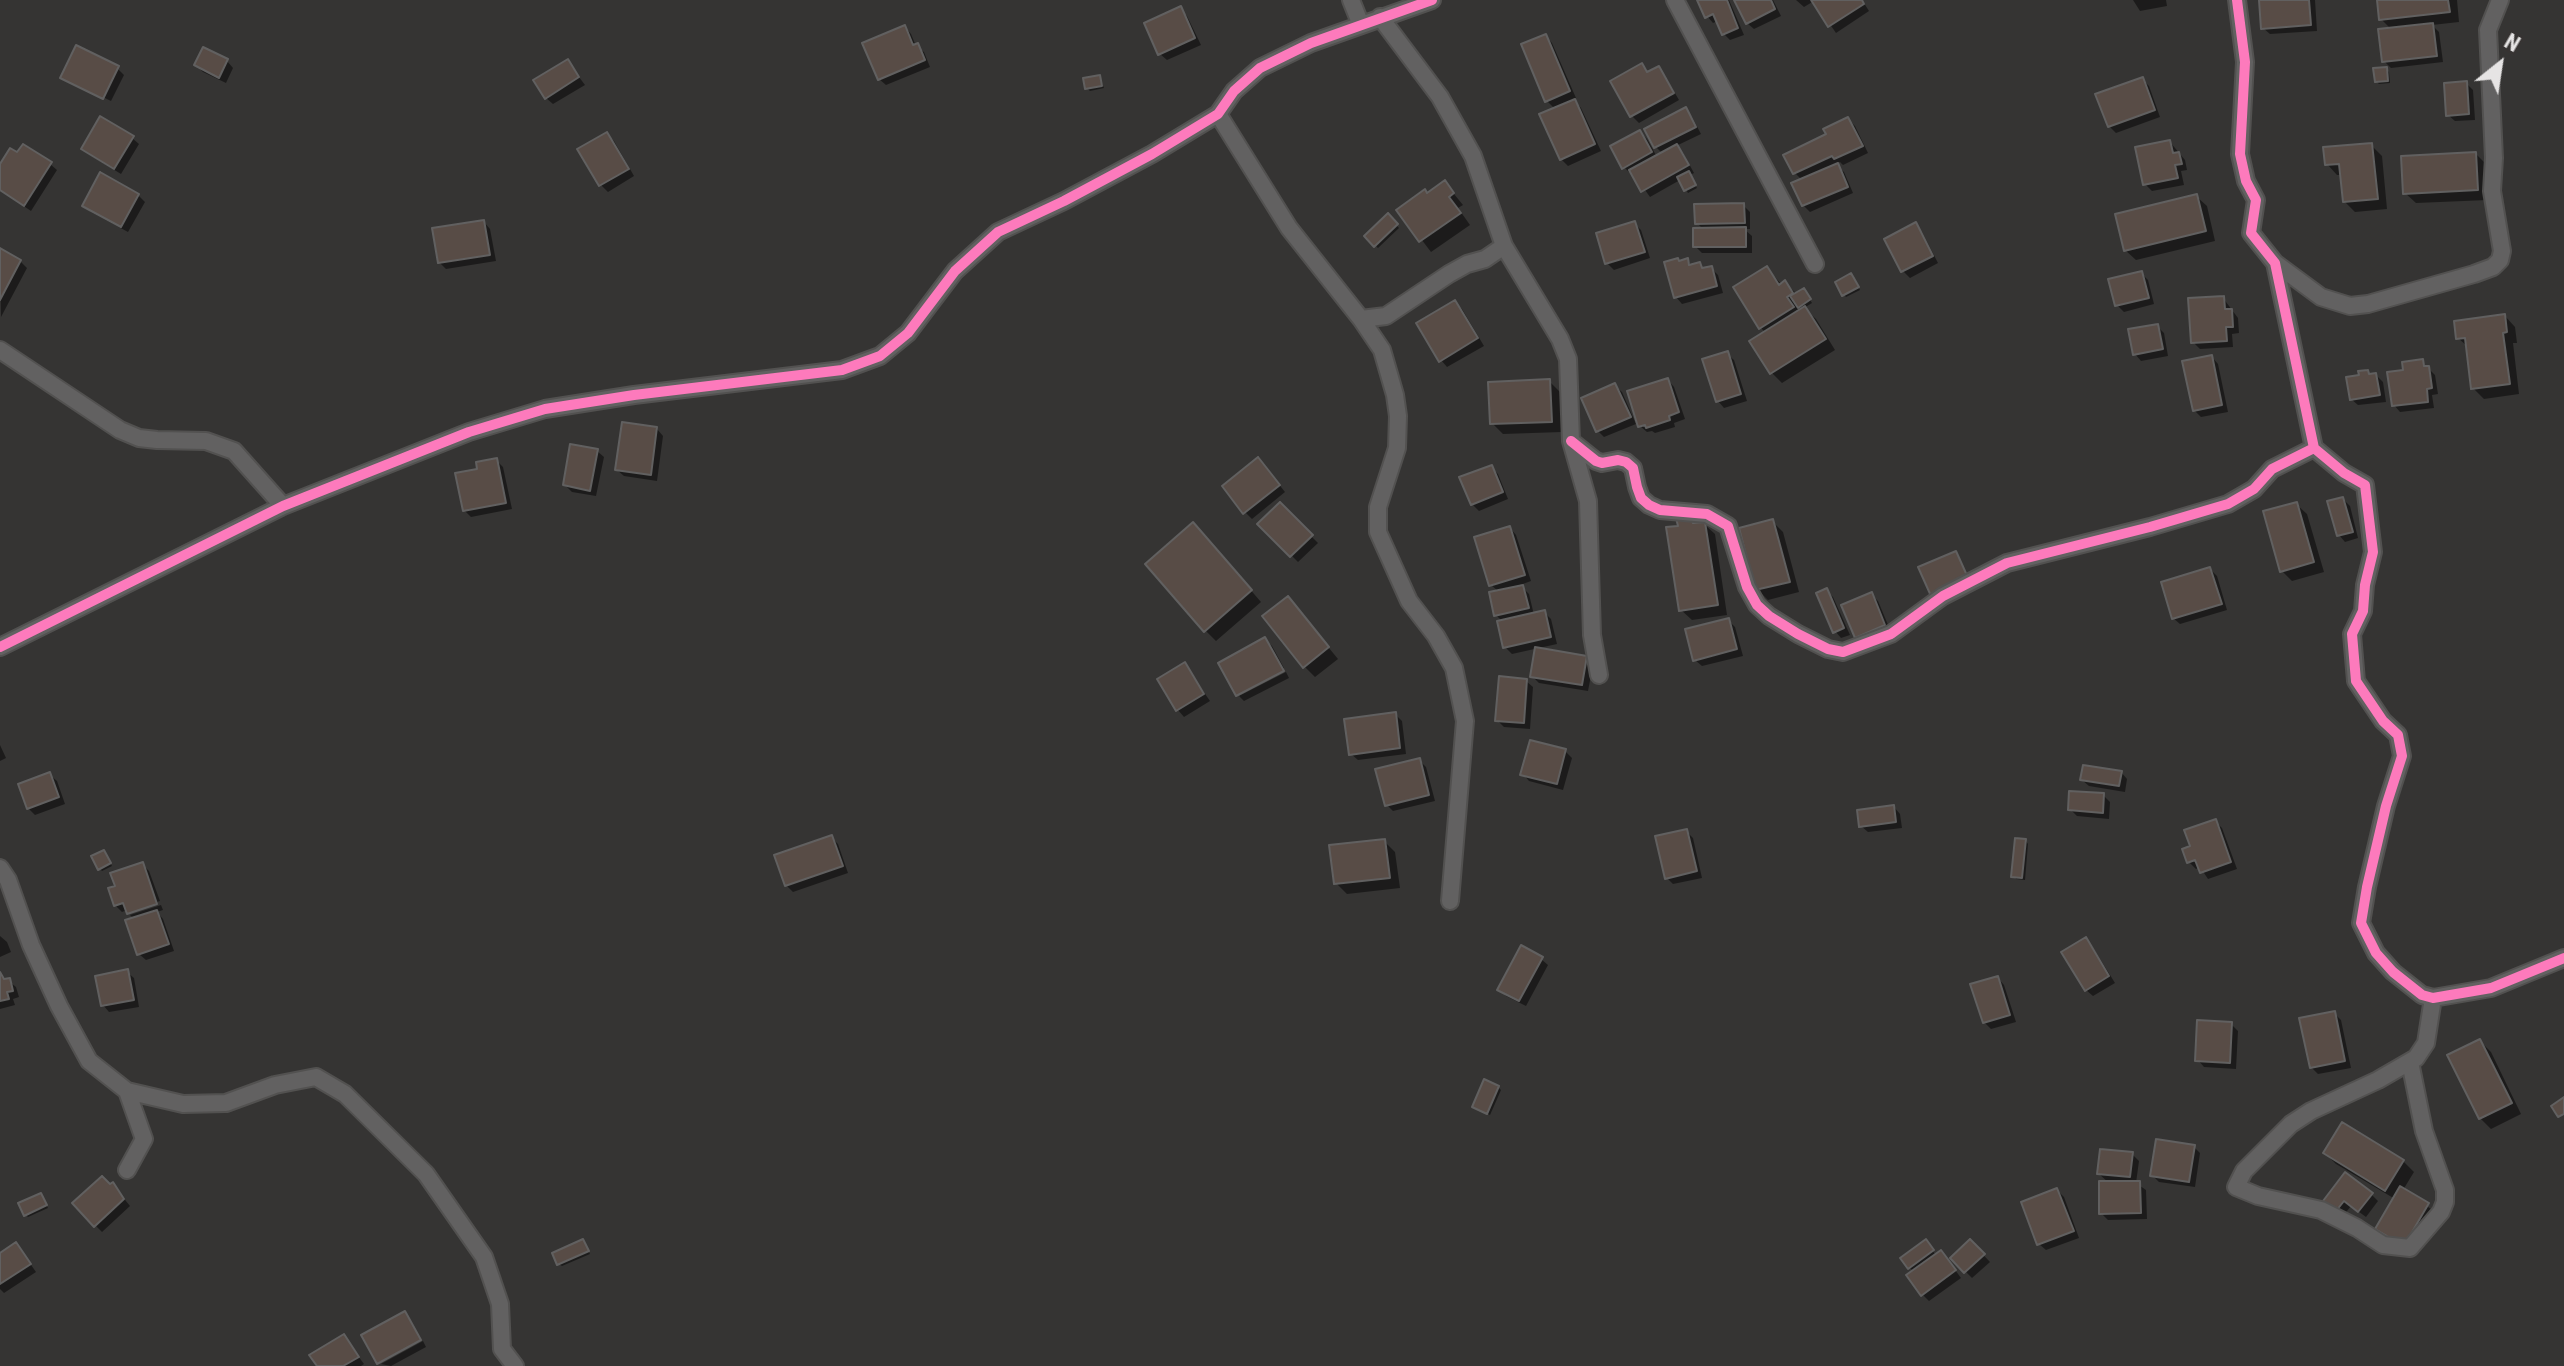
<!DOCTYPE html>
<html>
<head>
<meta charset="utf-8">
<style>
	body { margin:0 }
	#map { position:relative; width:2564px; height:1366px; overflow:hidden; background:#353433; font-family:"Roboto Condensed",sans-serif }
	canvas { display:block }
	.north { position:absolute; left:2460px; top:24px; width:80px; height:80px; -webkit-text-stroke:6px #363332; paint-order:stroke; rotate:30deg; font-size:22px; font-weight:700; line-height:32px; text-align:center; color:#e6e4e4 }
	.north::after { content:''; display:block; margin:auto; width:28px; height:36px; background:#e6e4e4; clip-path:polygon(50% 0,100% 100%,50% 72%,0 100%) }
</style>
</head>
<body>
<div id="map">
<canvas width="2564" height="1366"></canvas>
<div class="north">N</div>
</div>
<script>
const ctx = document.querySelector('canvas').getContext('2d');
ctx.lineJoin = 'round';
function fillPath(path, color) { ctx.fillStyle = color; ctx.fill(path, 'evenodd'); }
const poly = rows => new Path2D(rows.map(r => 'M' + r).join(''));
function trace(path, color, width, dash) { ctx.strokeStyle = color; ctx.lineWidth = width; ctx.lineCap = dash ? 'butt' : 'round'; ctx.setLineDash(dash || []); ctx.stroke(path); }
const shadow = poly([
	[1699,0,1729,0,1744,35,1730,40,1723,33,1718,21,1713,23,1707,16],
	[1736,0,1773,0,1781,16,1754,29,1747,23],
	[1796,0,1862,0,1869,11,1836,33,1814,1,1804,7],
	[2133,0,2166,0,2167,6,2140,11],
	[2261,0,2315,0,2317,31,2270,34,2263,28],
	[2379,0,2457,0,2459,22,2432,25,2439,32,2443,62,2391,68,2384,61,2392,30,2381,19],
	[1180,9,1187,16,1201,45,1167,60,1160,54],
	[905,27,911,34,916,46,924,52,930,67,886,85,879,79],
	[1546,36,1552,43,1576,98,1573,99,1581,108,1601,151,1568,166,1561,159,1555,109,1547,101],
	[227,61,233,68,226,83,203,72,196,65],
	[567,61,585,85,553,104,546,98],
	[1642,65,1649,72,1658,69,1665,76,1679,100,1639,123,1632,116],
	[117,68,124,75,111,101,68,80,68,83,63,78],
	[2386,69,2389,72,2390,83,2379,84,2376,81],
	[1099,77,1104,88,1090,91,1087,88],
	[2142,79,2149,86,2160,117,2116,133,2109,126],
	[2466,83,2473,90,2475,120,2455,121,2448,115],
	[1686,110,1692,117,1701,134,1676,146,1683,153,1694,173,1690,175,1697,188,1688,193,1680,180,1650,197,1633,173,1631,174,1624,167,1640,132,1647,139,1657,157,1663,154,1656,147],
	[1848,119,1855,126,1868,153,1843,165,1840,162,1835,164,1844,172,1853,193,1810,212,1803,205,1802,180,1795,173,1786,156,1829,135],
	[607,134,614,141,634,176,608,192,601,185,580,150],
	[132,138,139,144,121,174,90,155,83,149],
	[2170,142,2185,160,2187,170,2181,171,2184,185,2152,191,2145,184],
	[2371,145,2382,156,2387,209,2355,212,2345,202,2342,175,2337,175,2327,164],
	[2476,154,2486,164,2488,200,2416,203,2405,193],
	[50,164,57,170,31,211,0,190,0,168],
	[1445,183,1463,205,1458,208,1470,225,1431,252,1399,210],
	[138,195,145,202,128,232,91,212,85,206],
	[2196,196,2207,206,2215,241,2136,260,2125,250],
	[1743,205,1750,212,1750,229,1744,229,1752,236,1752,253,1702,253,1695,246,1704,230,1697,223],
	[1388,216,1399,228,1378,248,1366,236],
	[484,222,490,229,496,261,446,269,439,262],
	[1634,223,1641,230,1650,258,1614,270,1607,263],
	[1915,225,1922,232,1938,263,1910,278,1903,271,1886,240],
	[0,251,20,261,27,268,1,317],
	[1687,261,1693,266,1700,265,1705,270,1711,268,1718,275,1723,293,1682,304,1676,297,1680,263],
	[1767,268,1782,285,1785,283,1797,294,1806,293,1812,303,1804,308,1816,319,1835,350,1782,383,1772,373,1766,333,1761,328],
	[2141,273,2148,280,2154,304,2124,312,2117,305],
	[1854,278,1860,290,1846,297,1844,295],
	[2223,298,2238,318,2239,333,2232,334,2233,347,2200,349,2193,342],
	[1455,303,1462,309,1484,346,1447,367,1441,360],
	[2505,316,2515,327,2517,343,2513,343,2519,394,2484,399,2473,388,2468,347,2458,338],
	[2157,326,2164,333,2168,356,2141,361,2135,354],
	[1727,354,1734,360,1747,401,1724,408,1718,401],
	[2212,357,2218,364,2228,412,2201,417,2194,410],
	[2422,362,2435,375,2438,394,2432,395,2434,408,2400,412,2394,405],
	[2368,372,2371,376,2376,375,2383,382,2386,402,2358,405,2351,399],
	[1668,380,1674,387,1685,419,1674,423,1675,427,1655,433,1652,431,1647,432,1640,426],
	[1549,381,1560,392,1562,432,1503,434,1492,423],
	[1615,386,1622,392,1636,424,1604,437,1598,431],
	[657,429,663,436,657,481,624,476,617,470],
	[597,451,604,457,596,496,572,492,565,485],
	[496,460,503,467,512,509,471,517,464,510,480,470],
	[1265,467,1285,492,1252,519,1245,512],
	[1491,467,1498,474,1508,499,1479,511,1472,504],
	[2343,499,2350,506,2358,538,2345,542,2339,535],
	[2296,504,2307,514,2324,572,2292,581,2282,571],
	[1280,505,1318,543,1298,562,1260,524],
	[1691,518,1698,525,1704,524,1715,534,1727,615,1692,620,1681,610,1680,527],
	[1773,522,1783,532,1799,592,1768,600,1757,589],
	[1510,528,1516,535,1531,581,1520,585,1529,594,1534,615,1544,612,1551,619,1557,644,1512,654,1505,647,1503,622,1496,615,1499,592,1491,585],
	[1203,535,1261,602,1216,641,1206,631],
	[2210,569,2217,576,2227,610,2180,624,2173,618],
	[1827,591,1833,597,1850,635,1841,638,1835,631],
	[1871,594,1878,601,1891,632,1863,643,1856,637],
	[1288,598,1338,659,1315,677,1304,666],
	[1728,620,1735,627,1743,656,1702,666,1695,660],
	[1265,639,1272,646,1284,668,1237,693],
	[1586,658,1593,665,1588,691,1539,683,1532,676],
	[1185,665,1210,701,1184,717,1178,710],
	[1286,672,1289,678,1244,701,1239,696],
	[1526,681,1533,687,1530,729,1504,727,1497,720],
	[1395,714,1402,721,1406,754,1358,760,1351,754],
	[0,745,6,758,0,761],
	[1565,751,1572,758,1563,790,1529,781,1523,774],
	[1419,760,1426,767,1435,801,1393,811,1387,805],
	[2121,772,2127,779,2125,792,2089,786,2082,780],
	[50,775,57,781,65,804,35,815,28,808],
	[2103,795,2110,802,2109,819,2077,816,2070,809],
	[1894,807,1900,814,1902,828,1868,832,1861,826],
	[2215,821,2222,828,2237,869,2208,879,2200,867,2196,869,2189,862,2193,847],
	[1686,831,1693,838,1702,878,1673,884,1667,878],
	[831,837,838,844,848,873,793,892,786,885],
	[1384,841,1395,852,1400,888,1347,894,1336,883],
	[2026,841,2028,844,2025,880,2016,879,2014,876],
	[106,855,112,866,102,871,100,869],
	[142,864,149,871,160,901,129,911,129,914,127,910,122,912,115,905,117,887],
	[161,905,163,910,157,912,163,919,174,951,146,960,139,954,134,919,130,915],
	[0,936,7,942,11,952,0,957],
	[2085,940,2092,946,2115,983,2093,996,2086,990],
	[1541,959,1548,965,1526,1006,1506,996,1500,989],
	[127,972,134,978,139,1007,109,1012,103,1005],
	[0,974,16,987,19,997,13,999,15,1005,0,1009],
	[1998,978,2004,985,2016,1022,1991,1029,1984,1022],
	[2334,1013,2341,1020,2351,1068,2318,1074,2311,1067],
	[2231,1024,2238,1031,2236,1069,2204,1067,2198,1060],
	[2480,1041,2491,1052,2521,1114,2491,1129,2480,1118],
	[1498,1087,1501,1090,1490,1115,1475,1107],
	[2342,1125,2403,1161,2414,1172,2403,1190,2434,1211,2411,1251,2384,1235,2377,1228,2395,1199,2336,1164,2325,1153],
	[2194,1147,2200,1153,2195,1187,2159,1182,2152,1175],
	[2132,1154,2139,1161,2136,1183,2146,1190,2147,1219,2108,1220,2101,1213,2109,1183,2099,1174],
	[113,1185,130,1206,102,1232,74,1204],
	[2057,1190,2064,1197,2079,1238,2046,1250,2039,1244],
	[2371,1194,2378,1201,2366,1217,2351,1206,2343,1216,2326,1200],
	[43,1198,48,1208,28,1217,25,1214],
	[583,1241,590,1254,562,1266,559,1264],
	[1970,1241,1990,1262,1972,1278,1952,1258],
	[1925,1242,1936,1255,1947,1259,1961,1278,1929,1301,1922,1294,1914,1272,1910,1268],
	[22,1252,36,1272,4,1293,0,1289,0,1255],
	[344,1337,364,1364,361,1366,319,1366],
	[423,1341,426,1347,391,1366,381,1364]
]);
const building = poly([
	[1697,0,1727,0,1738,28,1722,35,1713,14,1705,18,1697,0],
	[1734,0,1771,0,1775,9,1746,24,1734,0],
	[1811,0,1862,0,1864,4,1828,27,1811,0],
	[2259,0,2309,0,2311,25,2261,29,2259,0],
	[2377,0,2448,0,2450,12,2379,20,2377,0],
	[1181,6,1195,38,1158,55,1144,23,1181,6],
	[2433,23,2437,56,2382,62,2378,29,2433,23],
	[905,25,913,45,918,43,925,60,878,80,862,43,905,25],
	[1546,34,1570,91,1545,102,1521,44,1546,34],
	[76,45,119,66,103,99,60,78,76,45],
	[203,47,228,59,219,78,194,65,203,47],
	[568,59,579,77,545,99,533,80,568,59],
	[1642,63,1647,72,1659,66,1674,93,1630,117,1610,81,1642,63],
	[2387,67,2388,81,2375,82,2373,68,2387,67],
	[1100,75,1102,86,1085,89,1083,78,1100,75],
	[2143,77,2155,110,2108,127,2095,94,2143,77],
	[2467,81,2469,114,2446,116,2444,83,2467,81],
	[1575,99,1595,144,1560,160,1539,114,1575,99],
	[1686,107,1696,127,1654,148,1644,129,1686,107],
	[100,116,134,136,114,169,81,149,100,116],
	[1848,117,1863,146,1834,159,1832,156,1793,174,1783,155,1826,134,1823,129,1848,117],
	[1640,130,1652,152,1622,169,1610,146,1640,130],
	[607,132,629,169,599,186,577,149,607,132],
	[2170,140,2173,153,2179,152,2182,164,2175,165,2178,178,2143,185,2135,147,2170,140],
	[2372,143,2378,199,2343,202,2339,164,2325,165,2323,147,2372,143],
	[23,144,52,162,24,206,0,190,0,164,10,148,17,152,23,144],
	[1677,144,1689,165,1641,192,1629,170,1677,144],
	[2476,152,2478,190,2403,194,2401,156,2476,152],
	[1838,163,1848,187,1802,206,1791,183,1838,163],
	[1689,171,1696,185,1684,191,1677,177,1689,171],
	[100,172,139,194,121,227,82,206,100,172],
	[1445,180,1454,193,1449,197,1461,213,1419,242,1396,210,1425,189,1427,193,1445,180],
	[2197,194,2206,231,2124,251,2115,214,2197,194],
	[1744,203,1745,223,1695,224,1694,204,1744,203],
	[1388,213,1398,224,1374,247,1364,236,1388,213],
	[484,220,490,255,438,263,432,228,484,220],
	[1635,221,1645,252,1605,264,1596,233,1635,221],
	[1916,222,1933,256,1901,272,1884,239,1916,222],
	[1746,227,1746,247,1693,247,1693,228,1746,227],
	[0,248,21,260,0,300,0,248],
	[1678,258,1679,261,1688,258,1689,265,1700,262,1702,268,1712,266,1717,286,1674,298,1664,262,1678,258],
	[1767,266,1779,285,1785,280,1793,293,1787,297,1794,307,1759,329,1733,287,1767,266],
	[2142,271,2149,298,2115,306,2108,279,2142,271],
	[1851,273,1859,287,1842,296,1835,282,1851,273],
	[1804,288,1811,299,1798,308,1790,296,1804,288],
	[2224,296,2225,309,2232,309,2233,327,2226,327,2227,341,2191,343,2188,298,2224,296],
	[1455,300,1478,338,1439,362,1416,323,1455,300],
	[1805,306,1826,339,1770,374,1749,341,1805,306],
	[2505,314,2507,332,2503,333,2510,384,2471,389,2465,338,2456,339,2454,321,2505,314],
	[2158,324,2163,349,2133,355,2128,329,2158,324],
	[1728,351,1741,394,1716,402,1702,359,1728,351],
	[2212,355,2222,405,2193,411,2182,361,2212,355],
	[2423,359,2424,366,2429,366,2432,388,2427,389,2428,402,2392,406,2387,372,2403,370,2402,362,2423,359],
	[2368,370,2369,374,2376,373,2380,395,2350,400,2346,377,2359,375,2358,371,2368,370],
	[1668,378,1679,412,1669,416,1670,420,1646,428,1645,425,1638,427,1627,391,1668,378],
	[1550,379,1552,422,1490,424,1488,382,1550,379],
	[1615,383,1631,417,1596,432,1581,398,1615,383],
	[622,422,657,427,651,475,615,470,622,422],
	[570,444,598,449,590,491,563,485,570,444],
	[1258,457,1280,485,1243,514,1222,486,1258,457],
	[497,458,506,503,463,511,455,473,477,469,476,462,497,458],
	[1492,465,1503,492,1471,505,1459,477,1492,465],
	[2343,497,2353,532,2337,536,2327,501,2343,497],
	[1280,502,1313,535,1290,557,1257,524,1280,502],
	[2297,502,2314,562,2280,572,2263,511,2297,502],
	[1692,516,1693,523,1705,522,1718,605,1679,611,1666,527,1678,526,1676,518,1692,516],
	[1773,519,1790,582,1755,590,1739,528,1773,519],
	[1193,522,1252,590,1204,632,1145,564,1193,522],
	[1510,526,1525,575,1489,586,1474,537,1510,526],
	[1956,551,1969,580,1931,596,1918,567,1956,551],
	[2210,567,2222,604,2172,619,2161,582,2210,567],
	[1523,585,1529,608,1494,616,1489,592,1523,585],
	[1827,588,1844,628,1833,633,1816,593,1827,588],
	[1872,592,1885,625,1855,638,1841,605,1872,592],
	[1288,596,1329,647,1303,668,1262,616,1288,596],
	[1545,610,1551,637,1503,648,1497,621,1545,610],
	[1729,618,1737,649,1693,661,1685,629,1729,618],
	[1265,637,1284,671,1236,696,1218,663,1265,637],
	[1535,647,1587,656,1582,685,1530,677,1535,647],
	[1185,662,1204,694,1176,711,1157,679,1185,662],
	[1499,676,1527,679,1524,723,1495,721,1499,676],
	[1396,712,1400,748,1349,755,1344,719,1396,712],
	[1530,740,1566,749,1557,784,1520,775,1530,740],
	[1420,758,1429,795,1385,806,1375,769,1420,758],
	[2083,765,2122,771,2119,786,2080,780,2083,765],
	[50,772,59,797,27,809,18,784,50,772],
	[2069,791,2104,793,2103,813,2068,810,2069,791],
	[1894,805,1896,822,1859,827,1857,810,1894,805],
	[2216,819,2231,862,2200,873,2195,860,2187,863,2182,849,2190,846,2184,830,2216,819],
	[1687,829,1697,871,1665,879,1655,836,1687,829],
	[832,835,843,866,785,886,774,855,832,835],
	[2015,838,2026,839,2022,878,2011,877,2015,838],
	[1385,839,1390,878,1334,884,1329,845,1385,839],
	[104,850,111,863,98,870,91,856,104,850],
	[143,862,157,904,127,914,123,903,114,906,108,888,115,886,110,873,143,862],
	[157,910,169,944,137,955,125,920,157,910],
	[2086,937,2109,976,2085,991,2061,952,2086,937],
	[1521,945,1543,957,1519,1001,1497,990,1521,945],
	[128,969,134,1000,101,1006,95,976,128,969],
	[0,972,4,979,10,978,13,991,7,992,9,999,0,1001,0,972],
	[1998,976,2010,1015,1983,1023,1970,984,1998,976],
	[2335,1011,2345,1061,2310,1068,2299,1018,2335,1011],
	[2197,1020,2232,1022,2230,1063,2195,1061,2197,1020],
	[2480,1039,2512,1103,2479,1119,2447,1055,2480,1039],
	[1484,1079,1499,1086,1487,1114,1472,1107,1484,1079],
	[2564,1097,2564,1114,2558,1117,2551,1106,2564,1097],
	[2342,1122,2404,1160,2385,1191,2323,1153,2342,1122],
	[2156,1139,2195,1145,2189,1182,2150,1176,2156,1139],
	[2100,1149,2133,1152,2130,1177,2097,1174,2100,1149],
	[2345,1172,2373,1193,2358,1212,2344,1201,2336,1211,2323,1201,2345,1172],
	[102,1176,110,1184,113,1182,124,1199,94,1227,72,1203,102,1176],
	[2099,1181,2140,1181,2141,1213,2099,1214,2099,1181],
	[2400,1186,2429,1203,2404,1246,2375,1229,2400,1186],
	[2057,1188,2074,1231,2037,1245,2021,1202,2057,1188],
	[41,1193,47,1205,24,1216,18,1203,41,1193],
	[583,1239,589,1251,557,1265,552,1253,583,1239],
	[1926,1239,1934,1250,1908,1269,1900,1258,1926,1239],
	[1970,1239,1985,1254,1964,1273,1950,1258,1970,1239],
	[16,1242,31,1264,0,1284,0,1253,16,1242],
	[1941,1250,1956,1270,1921,1296,1906,1275,1941,1250],
	[405,1311,421,1340,377,1364,361,1335,405,1311],
	[344,1334,359,1357,343,1366,317,1366,309,1355,344,1334]
]);
const street = poly([
	[1351,0,1361,25],
	[1675,0,1815,264],
	[2237,0,2245,62,2240,154,2246,181,2256,200,2251,233,2275,263,2314,448,2344,473,2365,485,2373,552,2365,585,2363,611,2352,634,2356,681,2383,721,2398,735,2402,756,2386,806,2367,887,2361,923,2376,953,2393,972,2422,995,2433,998,2491,988,2564,958],
	[1380,17,1440,97,1473,156,1504,246,1560,339,1568,359,1571,441,1588,501,1592,635,1599,675],
	[1218,114,1289,228,1361,319,1382,350,1395,395,1398,416,1397,448,1378,507,1378,532,1409,601,1436,636,1454,668,1465,721,1450,901],
	[2275,263,2321,297,2350,306,2368,304,2474,274,2493,267,2500,260,2502,251,2492,191,2494,158,2488,30,2500,0],
	[1361,319,1386,316,1449,274,1467,264,1485,259,1504,246],
	[0,350,120,430,139,438,157,440,206,441,234,451,283,506],
	[1571,441,1596,461,1602,463,1618,460,1626,462,1633,468,1637,487,1641,498,1649,505,1660,510,1707,514,1728,526,1747,587,1757,605,1769,616,1798,634,1828,649,1843,652,1891,634,1943,596,2007,563,2150,527,2228,504,2254,489,2272,469,2314,448],
	[0,647,283,506,469,432,545,409,634,395,842,370,880,356,908,333,955,271,998,232,1064,201,1152,154,1218,114,1234,91,1260,68,1311,43,1432,0],
	[0,868,8,880,31,945,59,1006,89,1061,127,1091,144,1139,127,1170],
	[2410,1062,2424,1131,2445,1190,2445,1202,2441,1212,2410,1248,2383,1245,2357,1228,2321,1210,2258,1196,2236,1187,2244,1171,2291,1124,2311,1111,2378,1080,2416,1058,2426,1043,2433,998],
	[127,1091,183,1104,226,1103,275,1085,316,1077,345,1094,426,1174,484,1257,500,1304,502,1349,515,1366]
]);
const cycleway = poly([
	[2237,0,2245,62,2240,154,2246,181,2256,200,2251,233,2275,263,2314,448,2344,473,2365,485,2373,552,2365,585,2363,611,2352,634,2356,681,2383,721,2398,735,2402,756,2386,806,2367,887,2361,923,2376,953,2393,972,2422,995,2433,998,2491,988,2564,958],
	[1571,441,1596,461,1602,463,1618,460,1626,462,1633,468,1637,487,1641,498,1649,505,1660,510,1707,514,1728,526,1747,587,1757,605,1769,616,1798,634,1828,649,1843,652,1891,634,1943,596,2007,563,2150,527,2228,504,2254,489,2272,469,2314,448],
	[0,647,283,506,469,432,545,409,634,395,842,370,880,356,908,333,955,271,998,232,1064,201,1152,154,1218,114,1234,91,1260,68,1311,43,1432,0]
]);
fillPath(shadow, '#0007');
fillPath(building, '#584c46');
trace(building, '#616060', 2);
trace(street, '#525150', 20);
trace(street, '#626161', 16);
trace(cycleway, '#fd7abc', 10);
</script>
</body>
</html>
